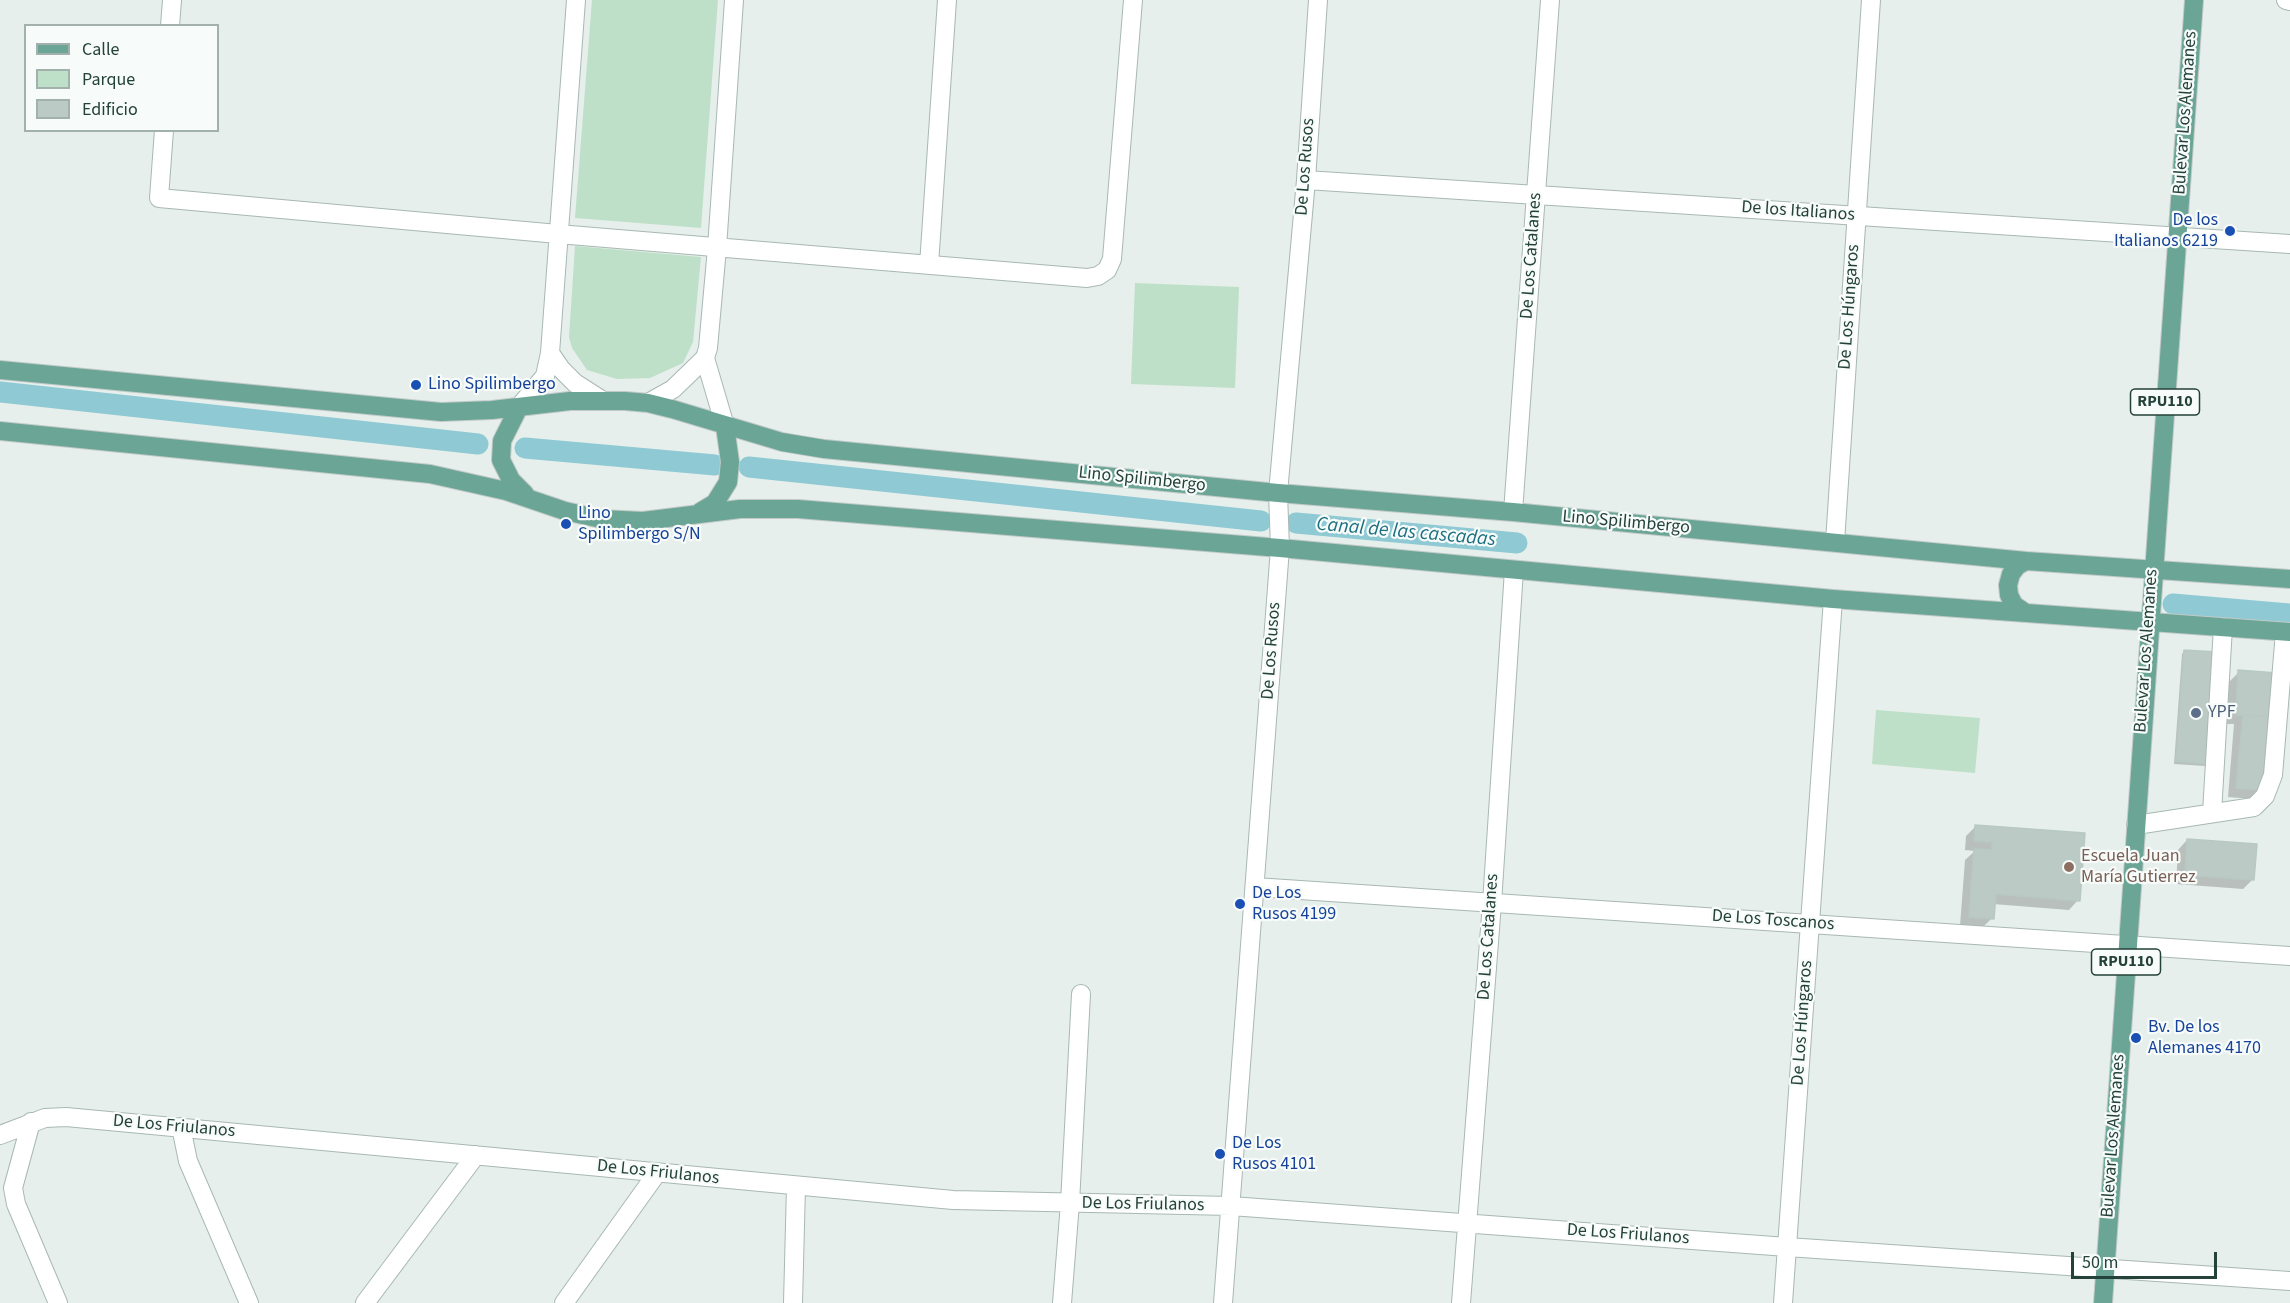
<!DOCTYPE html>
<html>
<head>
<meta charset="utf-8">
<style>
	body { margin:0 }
	#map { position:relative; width:2290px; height:1303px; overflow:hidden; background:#e6efeb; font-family:"Source Sans 3",sans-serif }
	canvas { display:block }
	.legend { position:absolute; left:24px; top:24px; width:195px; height:108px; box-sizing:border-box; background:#f7fbf9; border:2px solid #a3b1ad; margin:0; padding:8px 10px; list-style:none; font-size:18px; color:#24423a }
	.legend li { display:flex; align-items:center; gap:12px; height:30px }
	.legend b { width:30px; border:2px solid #a3b1ad }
	.scale { position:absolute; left:2071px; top:1252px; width:146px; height:27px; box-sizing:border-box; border:3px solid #24423a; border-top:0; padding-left:8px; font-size:18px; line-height:21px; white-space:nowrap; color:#24423a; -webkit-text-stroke:4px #f7fbf9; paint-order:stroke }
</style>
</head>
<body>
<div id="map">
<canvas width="2290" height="1303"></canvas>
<ul class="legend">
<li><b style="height:8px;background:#6aa596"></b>Calle</li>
<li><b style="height:16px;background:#bfe0c8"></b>Parque</li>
<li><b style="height:16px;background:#bbcac4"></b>Edificio</li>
</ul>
<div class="scale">50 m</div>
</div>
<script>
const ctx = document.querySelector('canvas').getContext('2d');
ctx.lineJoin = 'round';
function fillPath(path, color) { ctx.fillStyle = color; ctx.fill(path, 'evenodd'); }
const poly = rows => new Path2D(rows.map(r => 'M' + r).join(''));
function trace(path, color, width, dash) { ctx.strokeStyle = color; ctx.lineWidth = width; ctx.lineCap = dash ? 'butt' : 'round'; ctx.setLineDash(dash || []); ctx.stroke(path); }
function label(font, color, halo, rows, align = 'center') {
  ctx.font = font + ' "Source Sans 3",sans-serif'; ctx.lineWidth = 4.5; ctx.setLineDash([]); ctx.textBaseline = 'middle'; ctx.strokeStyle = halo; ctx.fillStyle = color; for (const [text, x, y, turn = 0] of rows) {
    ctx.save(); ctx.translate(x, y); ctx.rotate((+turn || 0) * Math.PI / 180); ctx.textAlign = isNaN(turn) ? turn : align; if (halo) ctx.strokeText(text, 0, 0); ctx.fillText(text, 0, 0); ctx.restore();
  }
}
const green = poly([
	[592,0,718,0,701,228,575,218],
	[575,246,701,257,693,342,683,363,650,378,617,379,587,370,572,348,569,337],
	[1135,283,1239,287,1235,388,1131,384],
	[1876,710,1980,718,1975,773,1872,764]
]);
const shadow = poly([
	[2184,651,2208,763,2205,766,2174,764,2182,654],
	[2239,672,2263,789,2253,799,2228,797,2234,724,2227,724,2229,682],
	[1976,826,2078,900,2069,910,1993,904,1992,918,1982,928,1960,926,1965,860,1975,851,1965,850,1966,836],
	[2187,840,2253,879,2243,889,2176,884,2178,850]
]);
const canal = poly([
	[0,392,478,444],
	[525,448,715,465],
	[749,467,1261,521],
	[1296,523,1517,543],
	[2173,604,2290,614]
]);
const building = poly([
	[2184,650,2217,652,2209,764,2176,761,2184,650],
	[2238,670,2277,673,2270,717,2236,715,2238,670],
	[2243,715,2270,717,2264,790,2236,788,2243,715],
	[1975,825,2085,833,2080,901,1996,894,1994,919,1969,917,1974,849,1992,850,1992,842,1974,841,1975,825],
	[2187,839,2257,844,2254,880,2185,875,2187,839]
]);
const minor = poly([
	[2286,0,2290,1],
	[170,26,172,0],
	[164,130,159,198,558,234,1087,278,1098,276,1107,270,1112,259,1133,0],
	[1306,180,2290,244],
	[929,265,947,0],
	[550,353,576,0],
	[705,358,708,348,717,248,734,0],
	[648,403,673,389,705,358,725,426],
	[519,407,545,376,550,353,561,369,575,383,600,399],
	[1513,512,1550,0],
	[1835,542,1871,0],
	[2212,813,2223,627],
	[2136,825,2254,807,2265,796,2273,775,2285,632],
	[1255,887,2290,956],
	[31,1122,13,1188,16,1204,58,1303],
	[181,1127,188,1161,249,1303],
	[0,1135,45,1118,66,1117,953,1200,1231,1206,1787,1247,2290,1281],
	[365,1303,476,1155],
	[564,1303,657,1173],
	[793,1303,796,1186],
	[1062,1303,1070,1203,1081,994],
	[1223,1303,1280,548,1278,493,1306,180,1318,0],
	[1461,1303,1492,903,1514,570],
	[1783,1303,1833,599]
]);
const major = poly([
	[0,370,441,412,492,410,570,401,625,401,648,403,672,409,782,442,824,449,1278,493,1513,512,2026,561,2290,579],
	[519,407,502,441,501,460,511,480,525,494],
	[0,431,430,474,506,491,565,511,601,519,643,521,740,509,798,509,1280,548,1833,599,2290,632],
	[700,512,715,503,728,482,730,462,725,426],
	[2023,611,2014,605,2009,595,2008,585,2011,574,2017,566,2026,561],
	[2103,1303,2194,0]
]);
const markers = [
	[2230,231,6,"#1a4fb4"],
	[416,385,6,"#1a4fb4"],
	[566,524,6,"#1a4fb4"],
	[2196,713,6,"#5c6f8a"],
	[2069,867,6,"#8d6e63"],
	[1240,904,6,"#1a4fb4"],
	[2136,1038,6,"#1a4fb4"],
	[1220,1154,6,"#1a4fb4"]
];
const shields = [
	[2165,402,69],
	[2126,962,69]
];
const shieldNames = [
	["RPU110",2165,402],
	["RPU110",2126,962]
];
const streetNames = [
	["Bulevar Los Alemanes",2186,113,-86],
	["De Los Rusos",1306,167,-86],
	["De los Italianos",1798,212,4],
	["De Los Catalanes",1532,256,-86],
	["De Los Húngaros",1850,307,-86],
	["Lino Spilimbergo",1142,480,6],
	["Lino Spilimbergo",1626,523,5],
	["De Los Rusos",1272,651,-86],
	["Bulevar Los Alemanes",2147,651,-86],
	["De Los Toscanos",1773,921,4],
	["De Los Catalanes",1489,937,-86],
	["De Los Húngaros",1803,1023,-86],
	["De Los Friulanos",174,1127,5],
	["Bulevar Los Alemanes",2114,1136,-86],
	["De Los Friulanos",658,1173,6],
	["De Los Friulanos",1143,1205,1],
	["De Los Friulanos",1628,1235,4]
];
const transitNames = [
	["De los",2218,221,"right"],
	["Italianos 6219",2218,242,"right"],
	["Lino Spilimbergo",428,385],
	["Lino",578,514],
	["Spilimbergo S/N",578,535],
	["De Los",1252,894],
	["Rusos 4199",1252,915],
	["Bv. De los",2148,1028],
	["Alemanes 4170",2148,1049],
	["De Los",1232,1144],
	["Rusos 4101",1232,1165]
];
const serviceNames = [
	["YPF",2208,713]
];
const educationNames = [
	["Escuela Juan",2081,857],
	["María Gutierrez",2081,878]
];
const waterNames = [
	["Canal de las cascadas",1406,533,5]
];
fillPath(green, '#bfe0c8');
fillPath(shadow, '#0003');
trace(canal, '#8ec9d4', 21);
fillPath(building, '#bbcac4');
trace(building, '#b8c9c2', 1.5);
trace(minor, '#a8b8b2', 20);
trace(major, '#c2cac8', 20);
trace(minor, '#fff', 18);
trace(major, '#6aa596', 18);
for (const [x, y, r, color] of markers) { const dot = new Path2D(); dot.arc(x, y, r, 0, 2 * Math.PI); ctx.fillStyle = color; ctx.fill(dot); trace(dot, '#f7fbf9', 2); }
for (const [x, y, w] of shields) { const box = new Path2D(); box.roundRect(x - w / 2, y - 13, w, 26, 4.5); ctx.fillStyle = '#f7fbf9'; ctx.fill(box); trace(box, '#24423a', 1.5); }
label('bold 16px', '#24423a', null, shieldNames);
label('18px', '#24423a', '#f7fbf9', streetNames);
label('18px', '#164399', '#f7fbf9', transitNames, 'left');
label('18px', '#4e5e75', '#f7fbf9', serviceNames, 'left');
label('18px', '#785e54', '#f7fbf9', educationNames, 'left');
label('italic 20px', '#1c6f80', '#f7fbf9', waterNames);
</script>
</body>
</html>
